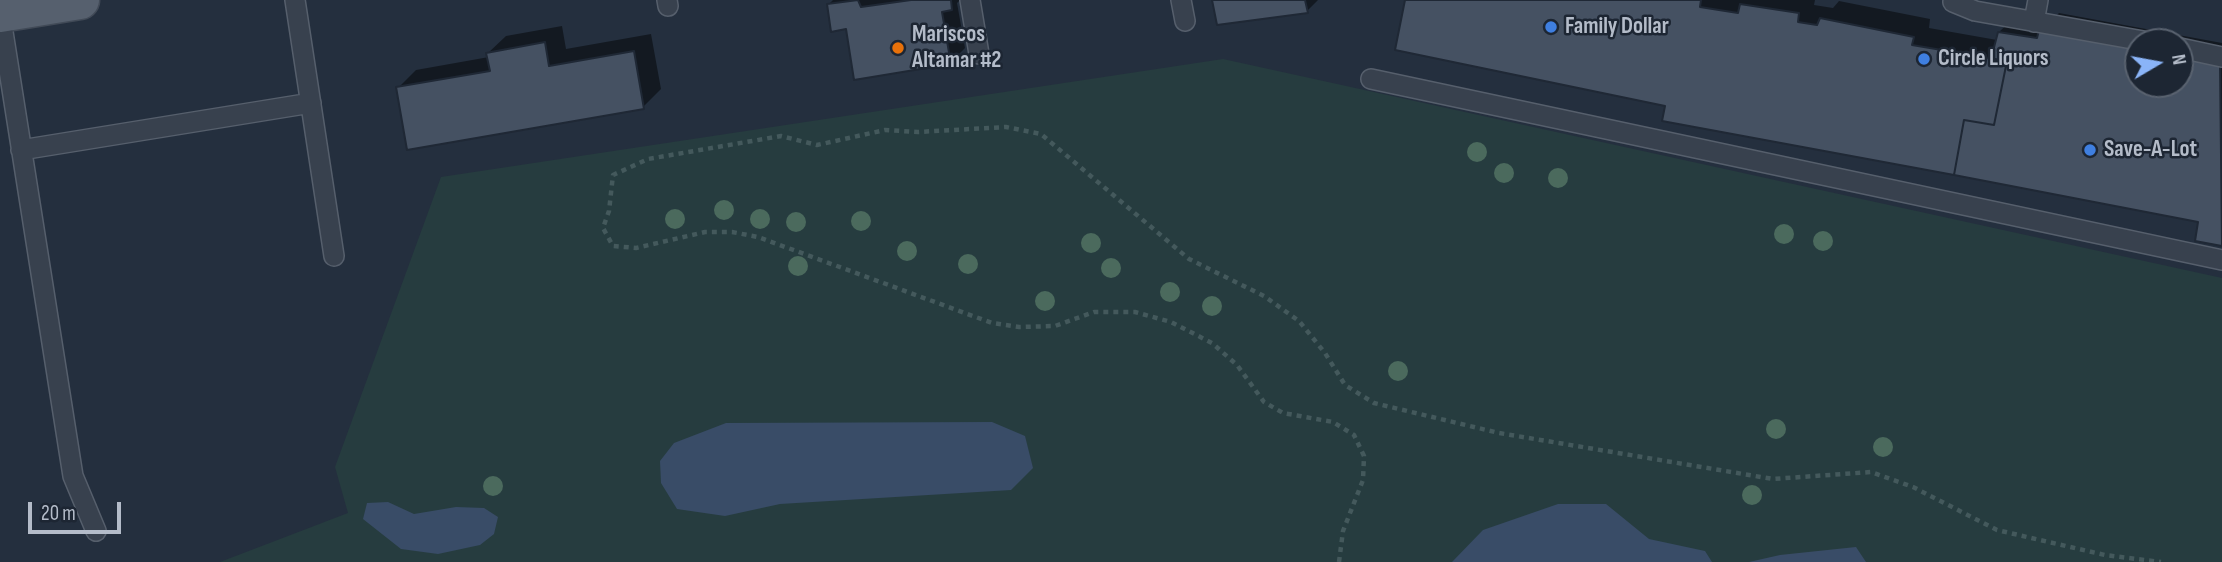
<!DOCTYPE html>
<html>
<head>
<meta charset="utf-8">
<style>
	body { margin:0 }
	#map { position:relative; width:2222px; height:562px; overflow:hidden; background:#242f3e; font-family:"Sofia Sans Condensed",sans-serif }
	canvas { display:block }
	.north { position:absolute; left:2124px; top:28px; width:70px; height:70px; box-sizing:border-box; background:#1d2633; border:2px solid #59626f; border-radius:50%; rotate:80deg; font-size:19px; font-weight:700; line-height:28px; text-align:center; color:#b4bcc9 }
	.north::after { content:''; display:block; margin:auto; width:24px; height:32px; background:#8ab4f8; clip-path:polygon(50% 0,100% 100%,50% 72%,0 100%) }
	.scale { position:absolute; left:28px; top:502px; width:93px; height:32px; box-sizing:border-box; border:4px solid #b4bcc9; border-top:0; padding-left:9px; font-size:21px; line-height:24px; white-space:nowrap; color:#b4bcc9; -webkit-text-stroke:5px #1d2633; paint-order:stroke }
</style>
</head>
<body>
<div id="map">
<canvas width="2222" height="562"></canvas>
<div class="north">N</div>
<div class="scale">20 m</div>
</div>
<script>
const ctx = document.querySelector('canvas').getContext('2d');
ctx.lineJoin = 'round';
function fillPath(path, color) { ctx.fillStyle = color; ctx.fill(path, 'evenodd'); }
const poly = rows => new Path2D(rows.map(r => 'M' + r).join(''));
function trace(path, color, width, dash) { ctx.strokeStyle = color; ctx.lineWidth = width; ctx.lineCap = dash ? 'butt' : 'round'; ctx.setLineDash(dash || []); ctx.stroke(path); }
function label(font, color, halo, rows, align = 'center') {
  ctx.font = font + ' "Sofia Sans Condensed",sans-serif'; ctx.lineWidth = 5; ctx.setLineDash([]); ctx.textBaseline = 'middle'; ctx.strokeStyle = halo; ctx.fillStyle = color; for (const [text, x, y, turn = 0] of rows) {
    ctx.save(); ctx.translate(x, y); ctx.rotate((+turn || 0) * Math.PI / 180); ctx.textAlign = isNaN(turn) ? turn : align; if (halo) ctx.strokeText(text, 0, 0); ctx.fillText(text, 0, 0); ctx.restore();
  }
}
const green = poly([
	[1223,59,2222,278,2222,562,220,562,348,513,335,467,441,177]
]);
const water = poly([
	[992,422,1025,436,1033,468,1011,490,780,504,725,516,677,509,661,483,660,461,674,443,726,423],
	[388,502,414,514,456,507,484,508,498,517,494,534,480,545,438,554,401,549,363,519,367,503],
	[1558,504,1606,504,1649,539,1705,551,1712,562,1452,562,1483,530],
	[1856,547,1866,562,1749,562,1780,555]
]);
const shadow = poly([
	[833,0,960,0,957,3,965,48,950,63,829,4],
	[1213,0,1318,0,1307,11],
	[1406,0,1815,0,1814,5,1833,8,1839,1,1930,19,1929,28,1997,40,1999,32,2017,15,2051,21,2059,13,2222,43,2222,244,2197,240,2200,221,1667,104],
	[2138,42,2180,42,2180,84,2138,84],
	[562,26,566,49,651,34,661,89,643,107,398,88,416,70,489,57,488,53,506,36]
]);
const building = poly([
	[858,0,861,7,911,0,951,0,952,10,942,12,951,64,854,80,846,29,831,32,827,4,858,0],
	[1212,0,1305,0,1308,13,1217,25,1212,0],
	[1405,0,1701,0,1700,7,1738,13,1740,4,1799,13,1798,22,1817,25,1820,18,1914,37,1912,45,2007,61,1994,125,1964,120,1954,175,1662,121,1665,106,1395,50,1405,0],
	[2039,30,2138,48,2138,84,2180,84,2180,56,2220,63,2222,246,2195,241,2198,222,1954,175,1964,120,1994,125,2007,61,1991,59,1998,32,2037,38,2039,30],
	[545,42,549,66,634,51,644,109,407,150,396,87,490,71,486,53,545,42]
]);
const path = poly([
	[1339,562,1343,531,1363,480,1364,456,1354,435,1333,422,1283,413,1264,402,1237,365,1212,343,1171,322,1135,312,1094,312,1055,326,1019,327,992,323,758,237,732,232,705,232,636,248,613,246,603,228,609,211,613,175,648,159,781,136,817,145,885,130,918,132,1006,127,1041,134,1189,259,1264,296,1299,321,1325,353,1345,385,1374,403,1499,433,1773,479,1871,472,1913,487,1997,530,2105,555,2161,562]
]);
const lane = poly([
	[295,0,334,256],
	[667,0,668,6],
	[970,0,979,54],
	[1181,0,1185,21],
	[1953,2,1975,11,2149,42],
	[0,13,73,476,96,531],
	[2034,22,2038,0],
	[2180,48,2222,57],
	[1371,79,2222,260],
	[21,150,311,103]
]);
const primary = poly([
	[0,13,80,0]
]);
const trees = [
	[1477,152],
	[1504,173],
	[1558,178],
	[724,210],
	[675,219],
	[760,219],
	[861,221],
	[796,222],
	[1784,234],
	[1823,241],
	[1091,243],
	[907,251],
	[968,264],
	[798,266],
	[1111,268],
	[1170,292],
	[1045,301],
	[1212,306],
	[1398,371],
	[1776,429],
	[1883,447],
	[493,486],
	[1752,495]
];
const markers = [
	[1551,27,7,"#3f7fe0"],
	[898,48,7,"#e8710a"],
	[1924,59,7,"#3f7fe0"],
	[2090,150,7,"#3f7fe0"]
];
const poiNames = [
	["Family Dollar",1565,27],
	["Mariscos",912,35],
	["Altamar #2",912,61],
	["Circle Liquors",1938,59],
	["Save-A-Lot",2104,150]
];
fillPath(green, '#263c3f');
fillPath(water, '#394c67');
fillPath(shadow, '#0007');
fillPath(building, '#455162');
trace(building, '#1f2835', 2);
trace(lane, '#565f6c', 22);
trace(primary, '#414a57', 41);
trace(path, '#44595c', 4.5, [5, 5]);
trace(lane, '#38414e', 19);
trace(primary, '#56606e', 38);
ctx.fillStyle = '#4b6a5d';
for (const [x, y] of trees) { ctx.beginPath(); ctx.arc(x, y, 10, 0, 2 * Math.PI); ctx.fill(); }
for (const [x, y, r, color] of markers) { const dot = new Path2D(); dot.arc(x, y, r, 0, 2 * Math.PI); ctx.fillStyle = color; ctx.fill(dot); trace(dot, '#1d2633', 2.5); }
label('bold 23px', '#b4bcc9', '#1d2633', poiNames, 'left');
</script>
</body>
</html>
